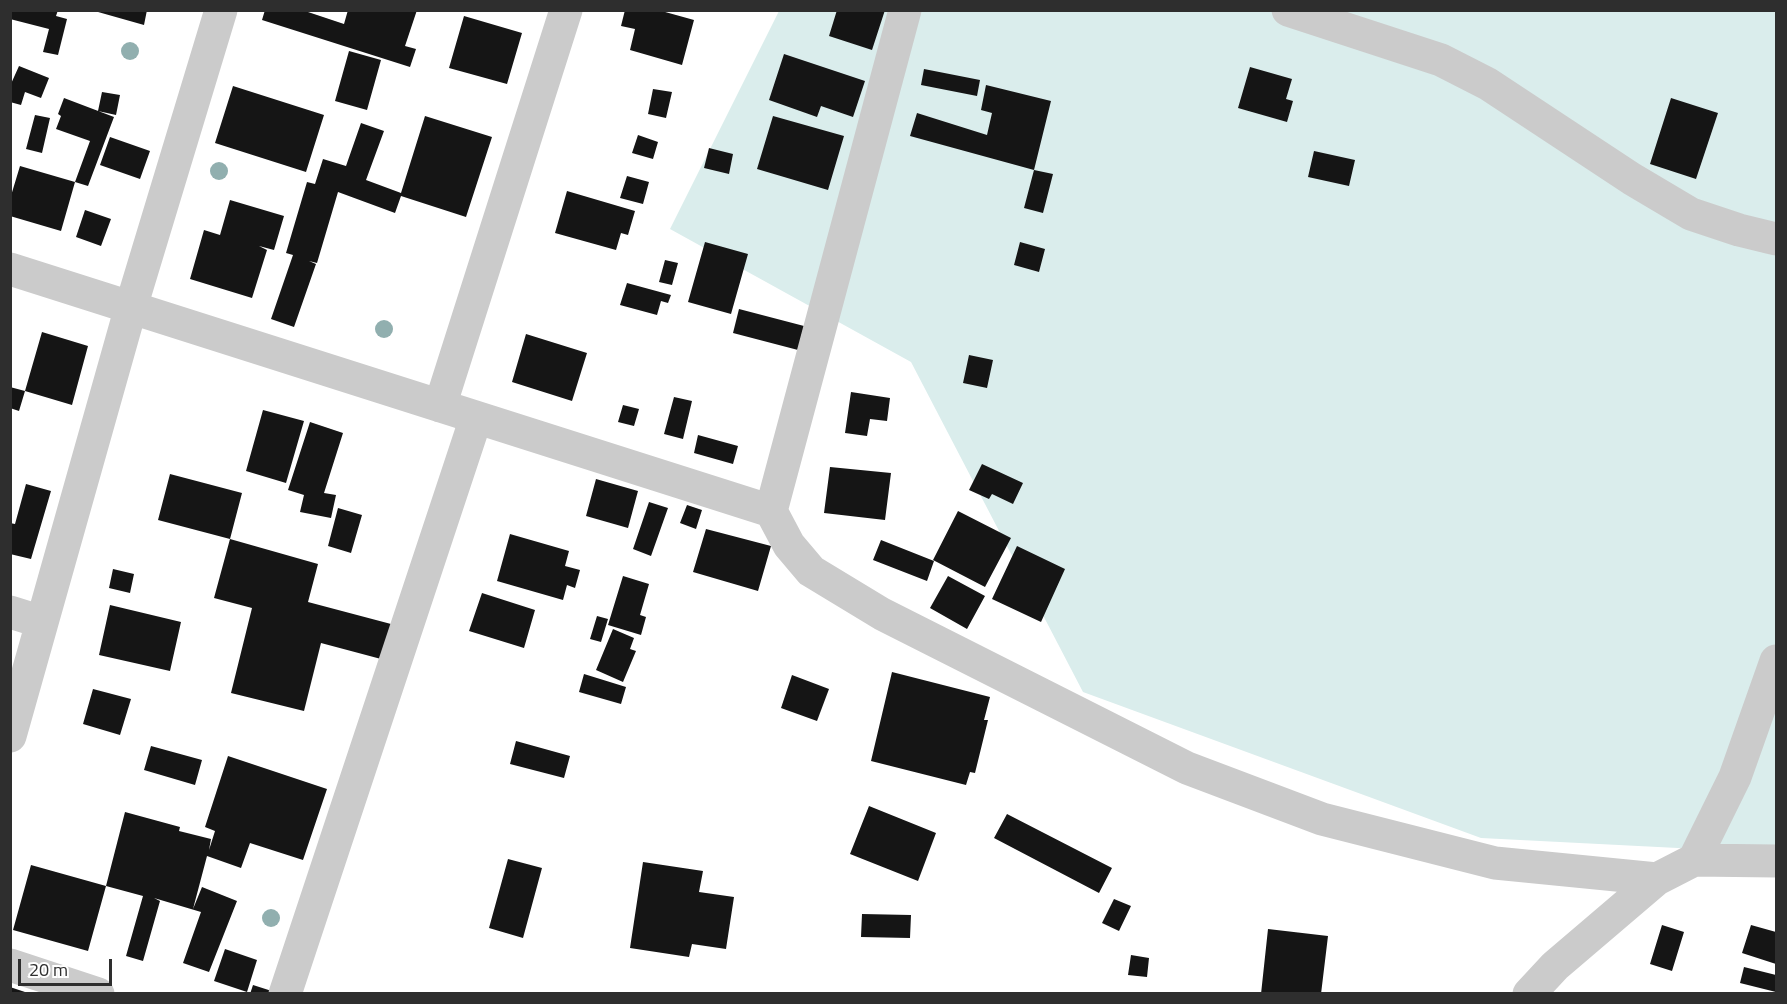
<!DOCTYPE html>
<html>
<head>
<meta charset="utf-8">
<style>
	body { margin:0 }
	#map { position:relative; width:1787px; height:1004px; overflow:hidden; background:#fff; font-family:"Titillium Web",sans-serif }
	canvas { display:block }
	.frame { position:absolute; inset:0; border:12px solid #2e2e2e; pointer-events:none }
	.scale { position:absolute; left:18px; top:959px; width:94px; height:27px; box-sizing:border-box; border:3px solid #2e2e2e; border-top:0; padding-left:8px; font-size:18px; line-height:21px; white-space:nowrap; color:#2e2e2e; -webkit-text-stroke:4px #fff; paint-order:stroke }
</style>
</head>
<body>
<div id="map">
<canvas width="1787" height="1004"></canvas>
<div class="frame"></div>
<div class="scale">20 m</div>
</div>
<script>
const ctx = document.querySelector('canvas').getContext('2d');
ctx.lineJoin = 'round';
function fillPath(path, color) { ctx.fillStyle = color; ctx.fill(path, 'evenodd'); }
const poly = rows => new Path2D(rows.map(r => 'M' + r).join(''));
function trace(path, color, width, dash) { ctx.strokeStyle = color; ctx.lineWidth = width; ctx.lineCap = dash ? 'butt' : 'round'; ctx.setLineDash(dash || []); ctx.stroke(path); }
const green = poly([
	[779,11,1776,11,1776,853,1481,838,1083,692,911,362,670,229]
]);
const building = poly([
	[10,10,58,10,56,16,67,19,58,55,43,52,49,29,10,19],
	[91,10,147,10,144,25],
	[265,10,302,10,344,24,348,10,417,10,405,46,416,49,410,67,262,20],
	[625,10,658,10,694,20,682,65,630,50,635,29,621,26],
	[837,10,885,10,872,50,829,36],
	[464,16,522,33,507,84,449,68],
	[349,51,381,60,367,110,335,101],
	[784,54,865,81,853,117,821,106,817,117,769,100],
	[19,66,49,78,41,98,25,92,21,105,10,102,10,86],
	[1250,67,1292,79,1286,99,1293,101,1287,122,1238,108],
	[924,69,980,80,977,96,921,85],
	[986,85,1051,101,1034,170,910,136,917,113,987,135,992,113,981,110],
	[233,86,324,115,306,172,215,143],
	[653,89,672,92,666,118,648,114],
	[102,92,120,95,116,115,98,111],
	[64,98,114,117,88,186,75,182,61,231,10,216,10,199,20,166,75,182,90,141,56,129,61,116,58,114],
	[1671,98,1718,113,1696,179,1650,164],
	[35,115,50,118,42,153,26,149],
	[425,116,492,137,466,217,401,196,395,213,338,192,317,263,309,261,316,264,294,327,271,319,293,255,286,253,307,182,315,184,323,159,346,166,361,123,384,131,366,180,401,193],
	[773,116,844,136,828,190,757,169],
	[638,135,658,142,653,159,632,153],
	[110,137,150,151,140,179,100,165],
	[709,148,733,154,729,174,704,168],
	[1314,151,1355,160,1349,186,1308,177],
	[1034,170,1053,174,1043,213,1024,208],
	[627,176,649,182,643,204,620,198],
	[567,191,635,211,628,235,621,233,616,250,555,233],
	[230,200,284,216,274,250,259,246,267,250,252,298,190,279,204,230,220,235],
	[85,210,111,219,101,246,76,237],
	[705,242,748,254,731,314,688,302],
	[1020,242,1045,249,1039,272,1014,265],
	[665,260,678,263,672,285,659,282],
	[627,283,671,295,668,303,661,301,657,315,620,305],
	[739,309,804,326,798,350,733,333],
	[42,332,88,346,72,405,25,391],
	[526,334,587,353,572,401,512,382],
	[969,355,993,360,987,388,963,383],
	[10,387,25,391,19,411,10,408],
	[851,392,890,398,887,421,870,419,867,436,845,433],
	[674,397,692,401,683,439,664,434],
	[623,405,639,409,634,426,618,422],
	[263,410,304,421,286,483,246,471],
	[310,422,343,433,324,493,336,495,331,518,300,512,304,495,288,490],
	[698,435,738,446,733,464,694,453],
	[982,464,1023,483,1013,504,992,494,989,499,969,490],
	[830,467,891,473,885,520,824,513],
	[170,474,242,493,230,539,158,520],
	[596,479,638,491,628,528,586,516],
	[26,484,51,491,31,559,10,554,10,523,15,524],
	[649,502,668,508,651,556,633,549],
	[687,505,702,510,696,529,680,523],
	[338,508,362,515,351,553,328,546],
	[958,511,1011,538,985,587,933,560],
	[706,529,771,546,758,591,693,572],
	[510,534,569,551,565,566,580,570,575,588,567,585,563,600,497,581],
	[230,539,318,564,308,602,391,624,381,659,321,643,304,711,231,693,252,608,214,598],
	[881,540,934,561,927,581,873,560],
	[1017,546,1065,569,1041,622,992,599],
	[113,569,134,574,130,593,109,588],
	[623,576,649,584,640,615,646,617,641,635,608,625],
	[948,576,985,596,967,629,930,608],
	[482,593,535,610,524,648,469,631],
	[110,605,181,622,170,671,99,655],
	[597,616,608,619,601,642,590,639],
	[613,629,634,638,630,649,636,651,623,682,596,670],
	[892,672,990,697,984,720,988,720,975,773,970,772,966,785,871,761],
	[584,674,626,687,621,704,579,692],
	[792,675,829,689,817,721,781,708],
	[93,689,131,699,120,735,83,724],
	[516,741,570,756,564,778,510,764],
	[151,746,202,760,195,785,144,770],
	[228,756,327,789,303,860,250,843,241,868,207,856,193,909,202,887,237,901,209,972,183,963,201,912,154,898,160,901,143,961,126,956,143,896,106,886,88,951,13,930,31,865,106,886,125,812,180,827,179,831,211,839,209,850,215,831,205,827],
	[869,806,936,833,918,881,850,854],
	[1007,814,1112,868,1099,893,994,838],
	[508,859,542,868,523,938,489,928],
	[643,862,703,871,699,892,734,897,726,949,692,944,689,957,630,948],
	[1114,899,1131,906,1119,931,1102,923],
	[862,914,911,915,910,938,861,937],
	[1662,925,1684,932,1672,971,1650,964],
	[1751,925,1776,932,1776,964,1742,953],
	[1268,929,1328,936,1321,994,1261,994],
	[225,949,257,960,247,992,214,981],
	[1131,955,1149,958,1147,977,1128,975],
	[1744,967,1776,975,1776,992,1740,983],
	[253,985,278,993,278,994,250,994],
	[10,987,28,993,28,994,10,994]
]);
const minor = poly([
	[1288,10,1441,60,1488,84,1632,179,1691,214,1739,230,1776,239],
	[10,269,771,511,905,10],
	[440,406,566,10],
	[771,511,789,545,811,571,882,614,1187,768,1322,819,1495,863,1657,879],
	[10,612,42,622],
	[10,736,131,307,221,10],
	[1694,860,1776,861],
	[10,965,98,994],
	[285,994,476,418],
	[1529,994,1555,966,1657,879,1694,860,1735,777,1776,661]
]);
const trees = [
	[130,51],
	[219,171],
	[384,329],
	[271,918]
];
fillPath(green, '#daedec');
fillPath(building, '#151515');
trace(minor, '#cbcbcb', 33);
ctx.fillStyle = '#91afaf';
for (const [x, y] of trees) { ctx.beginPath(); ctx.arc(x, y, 9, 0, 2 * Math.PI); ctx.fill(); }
</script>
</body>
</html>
